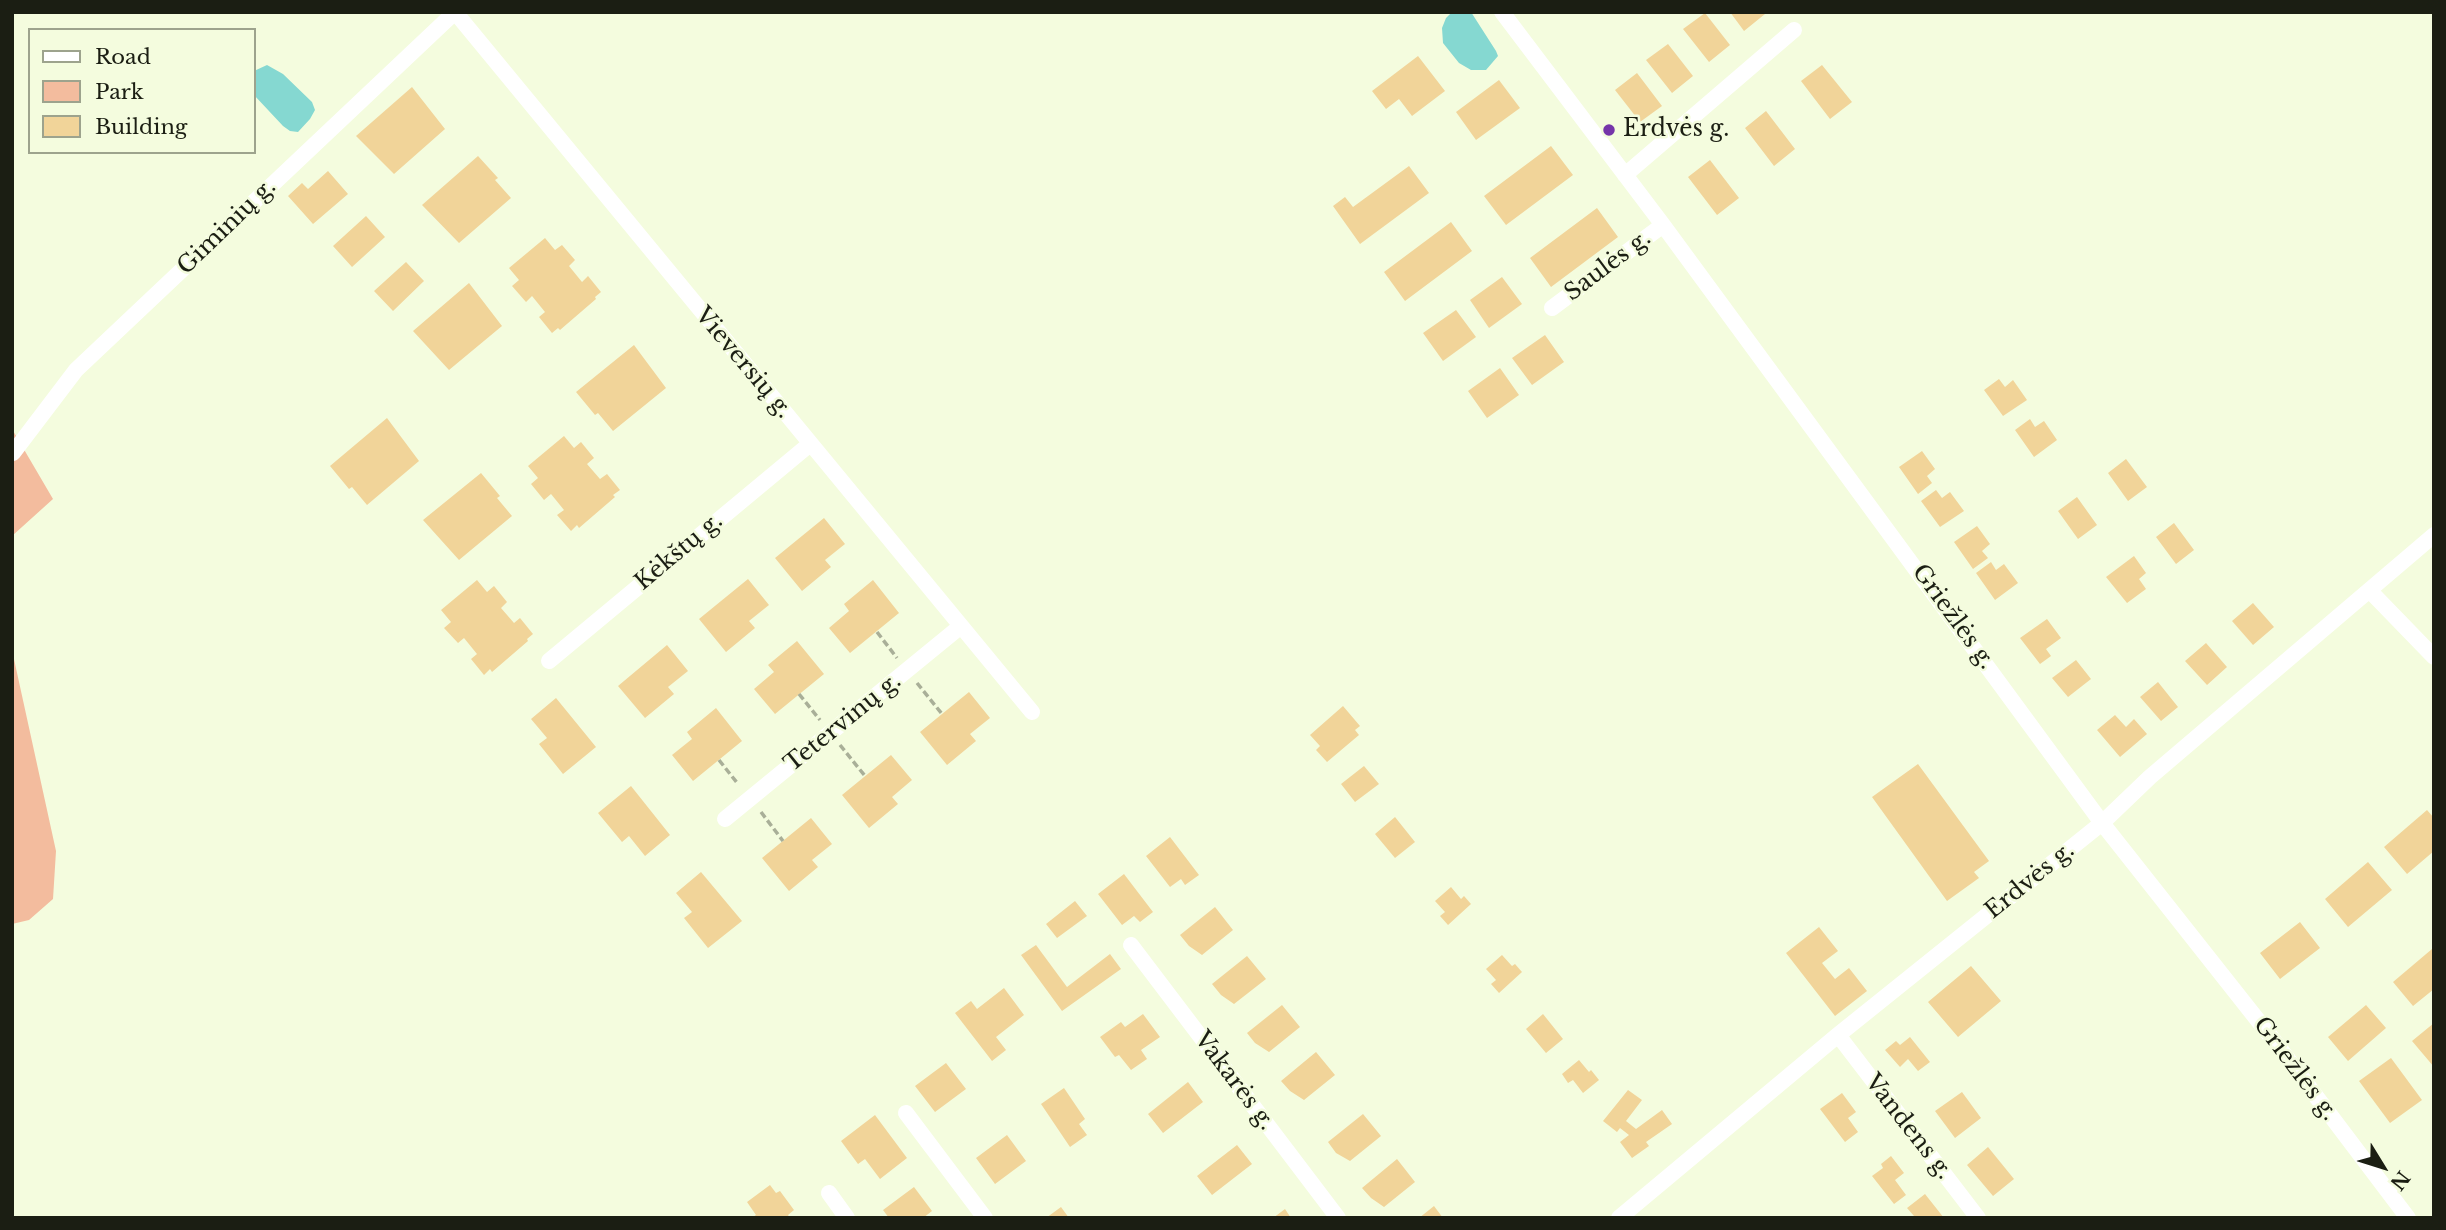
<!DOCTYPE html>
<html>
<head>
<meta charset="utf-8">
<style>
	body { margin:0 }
	#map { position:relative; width:2446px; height:1230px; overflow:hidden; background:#f4fcde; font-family:"Libre Baskerville",serif }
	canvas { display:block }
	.frame { position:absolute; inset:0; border:14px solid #1b1e13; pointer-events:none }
	.legend { position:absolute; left:28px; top:28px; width:228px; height:126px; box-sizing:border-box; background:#f4fcde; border:2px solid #9da38d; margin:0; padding:9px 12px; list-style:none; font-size:21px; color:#1b1e13 }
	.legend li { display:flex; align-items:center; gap:14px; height:35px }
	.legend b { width:35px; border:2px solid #9da38d }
	.north { position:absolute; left:2348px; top:1132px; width:70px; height:70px; -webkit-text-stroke:5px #f4fcde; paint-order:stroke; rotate:128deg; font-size:19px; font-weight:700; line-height:28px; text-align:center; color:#1b1e13 }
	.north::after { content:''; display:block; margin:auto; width:24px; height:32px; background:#1b1e13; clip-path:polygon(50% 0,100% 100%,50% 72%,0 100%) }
</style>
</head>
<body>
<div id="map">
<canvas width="2446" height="1230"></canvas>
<div class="frame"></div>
<ul class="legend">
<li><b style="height:9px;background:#fff"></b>Road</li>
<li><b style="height:19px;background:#f3bc9e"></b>Park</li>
<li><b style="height:19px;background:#f1d499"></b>Building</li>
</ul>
<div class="north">N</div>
</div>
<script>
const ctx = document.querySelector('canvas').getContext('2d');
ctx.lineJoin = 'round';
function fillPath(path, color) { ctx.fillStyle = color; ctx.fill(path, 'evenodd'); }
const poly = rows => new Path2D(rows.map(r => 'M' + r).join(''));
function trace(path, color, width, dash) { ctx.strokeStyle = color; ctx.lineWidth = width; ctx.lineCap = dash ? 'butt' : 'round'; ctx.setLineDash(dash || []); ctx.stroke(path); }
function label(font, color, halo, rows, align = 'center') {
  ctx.font = font + ' "Libre Baskerville",serif'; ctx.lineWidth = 5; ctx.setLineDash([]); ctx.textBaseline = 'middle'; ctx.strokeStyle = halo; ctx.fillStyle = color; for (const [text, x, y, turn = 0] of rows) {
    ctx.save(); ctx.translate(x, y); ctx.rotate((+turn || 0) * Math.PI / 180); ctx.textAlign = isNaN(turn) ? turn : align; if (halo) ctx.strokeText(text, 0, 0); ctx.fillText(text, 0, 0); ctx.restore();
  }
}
const green = poly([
	[12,429,53,499,12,536],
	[12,650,56,851,53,899,29,920,12,924]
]);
const water = poly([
	[1452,12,1471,12,1496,51,1498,56,1486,70,1471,70,1459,63,1443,43,1442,28,1446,18],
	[267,65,283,74,312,102,315,110,310,119,298,132,290,131,283,126,254,95,254,71]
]);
const building = poly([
	[1730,12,1764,12,1765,14,1744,31],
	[1705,13,1730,45,1709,62,1683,29],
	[1668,44,1693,76,1672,93,1646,60],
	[1418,56,1445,91,1412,116,1399,99,1386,109,1372,91],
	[1822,65,1852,102,1830,119,1801,81],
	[1637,73,1662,106,1640,122,1615,90],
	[1499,80,1520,108,1476,140,1456,112],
	[412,87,445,129,394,174,356,136],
	[1766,111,1795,149,1774,166,1745,128],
	[1551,146,1573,175,1506,225,1484,196],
	[478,156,498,178,495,180,511,198,459,243,422,205],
	[1710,160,1739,198,1717,215,1688,177],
	[1409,166,1429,193,1360,244,1333,206,1345,197,1353,207],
	[328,171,348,194,313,224,288,196,302,183,308,189],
	[1597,208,1618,237,1551,287,1530,258],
	[366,216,385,237,352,267,333,246],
	[1451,222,1472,251,1405,301,1384,272],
	[545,238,555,250,562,245,575,260,569,266,582,282,588,276,601,292,595,297,596,299,560,330,558,328,552,333,539,317,545,312,532,296,526,302,512,286,519,280,509,268],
	[406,262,424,281,393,311,374,291],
	[1502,277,1522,304,1489,328,1470,300],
	[469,283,502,326,449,370,413,331],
	[1456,310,1476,337,1443,361,1423,333],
	[1545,335,1564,362,1532,385,1512,358],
	[634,345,666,388,613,431,598,413,595,415,576,392],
	[1500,368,1519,395,1487,418,1468,391],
	[1999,379,2005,387,2013,380,2027,400,2003,416,1984,390],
	[387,418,419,461,367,505,352,487,349,489,330,466],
	[2030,419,2035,427,2044,421,2057,440,2034,457,2015,430],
	[564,436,574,448,581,442,594,458,587,464,600,479,607,474,620,490,613,495,615,497,579,528,577,525,571,531,557,515,564,510,551,494,544,500,531,484,538,478,528,466],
	[1922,451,1935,469,1927,476,1932,483,1918,494,1899,467],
	[2126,459,2147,487,2128,501,2108,473],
	[481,473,500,496,497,498,512,516,459,560,423,520],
	[1936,490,1942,498,1950,492,1964,511,1940,527,1921,501],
	[2077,497,2097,525,2078,539,2058,511],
	[824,518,845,544,825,560,831,567,802,591,775,558],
	[2174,523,2194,550,2176,564,2156,537],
	[1977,526,1990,544,1982,551,1988,558,1973,569,1954,542],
	[2134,556,2146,573,2139,579,2146,589,2127,603,2106,577],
	[1991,562,1996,570,2004,564,2018,583,1995,600,1976,573],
	[748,579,769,605,749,621,755,628,726,652,699,619],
	[477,580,487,592,494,586,507,602,501,608,514,623,520,618,533,634,527,639,528,641,492,672,490,669,484,675,471,659,477,654,464,638,458,643,444,628,451,622,441,610],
	[873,580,899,613,850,653,829,628,849,611,844,604],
	[2253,603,2274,627,2253,645,2232,621],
	[2047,619,2061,638,2046,649,2051,656,2040,664,2020,638],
	[797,641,824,674,775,714,754,689,774,672,768,665],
	[2206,643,2227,667,2207,685,2185,661],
	[667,645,688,671,668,687,674,694,645,718,618,686],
	[2076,660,2091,679,2068,697,2052,678],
	[2158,682,2178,707,2161,721,2140,697],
	[969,692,990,718,970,734,976,741,947,765,920,732],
	[556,698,596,747,563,774,539,744,547,738,531,719],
	[1343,706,1360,726,1355,730,1359,735,1327,762,1316,750,1320,746,1310,735],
	[716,708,742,741,693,781,672,755,692,739,687,732],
	[2115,715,2126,727,2134,719,2147,734,2120,757,2097,730],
	[891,755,912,780,892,797,898,804,869,828,842,795],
	[1918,764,1989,861,1974,872,1979,878,1947,901,1872,797],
	[1364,766,1379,784,1355,802,1341,784],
	[631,786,670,835,645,856,629,836,622,842,598,813],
	[2427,810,2434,818,2434,851,2407,874,2384,847],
	[1395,817,1415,842,1395,858,1375,834],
	[811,818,832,844,812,860,818,867,789,891,762,858],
	[1170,837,1199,875,1185,885,1181,879,1170,887,1146,856],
	[2368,862,2392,890,2348,927,2325,899],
	[701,872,742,921,708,948,684,918,692,912,676,893],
	[1124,874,1153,912,1140,922,1134,916,1122,925,1098,894],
	[1451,887,1461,899,1464,896,1471,904,1448,925,1440,916,1445,912,1435,901],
	[1075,901,1087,916,1057,938,1046,924],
	[1215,907,1233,930,1202,955,1189,946,1180,935],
	[2300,922,2320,948,2280,979,2260,953],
	[1819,927,1838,951,1822,963,1835,979,1849,968,1867,991,1835,1016,1786,953],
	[1036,945,1067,987,1110,954,1121,969,1062,1011,1021,955],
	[2432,949,2434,952,2434,989,2413,1006,2393,982],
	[1502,955,1512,966,1515,964,1522,972,1499,993,1491,984,1496,980,1486,969],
	[1247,956,1266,979,1234,1004,1221,995,1212,984],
	[1971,966,2001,1001,1958,1037,1928,1002],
	[1004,988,1024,1015,996,1037,1006,1050,992,1061,955,1013,971,1001,977,1009],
	[1282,1005,1300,1027,1269,1052,1255,1043,1247,1033],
	[2366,1005,2386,1028,2348,1061,2328,1037],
	[1143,1014,1160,1037,1141,1050,1147,1059,1131,1070,1119,1055,1115,1057,1100,1037,1121,1022,1125,1027],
	[1543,1014,1563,1039,1546,1053,1526,1029],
	[2434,1023,2434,1067,2412,1041],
	[1910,1037,1930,1062,1918,1071,1908,1059,1900,1067,1885,1050,1896,1041,1900,1045],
	[1316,1052,1335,1075,1304,1100,1290,1091,1281,1081],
	[2391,1058,2422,1100,2390,1123,2359,1081],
	[1579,1060,1589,1072,1591,1070,1599,1080,1583,1093,1573,1080,1568,1083,1562,1074],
	[946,1063,966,1089,935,1112,915,1086],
	[1188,1082,1203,1102,1163,1133,1148,1114],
	[1064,1088,1085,1119,1079,1124,1087,1135,1070,1147,1041,1104],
	[1628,1090,1642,1100,1626,1121,1636,1129,1662,1110,1672,1124,1646,1142,1649,1146,1632,1158,1620,1142,1629,1135,1620,1128,1617,1132,1603,1121],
	[1962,1092,1981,1118,1955,1138,1935,1111],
	[1842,1093,1856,1112,1848,1118,1858,1132,1845,1142,1820,1109],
	[1363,1114,1381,1136,1350,1161,1336,1153,1328,1142],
	[875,1115,907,1158,880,1179,865,1159,858,1164,841,1141],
	[1007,1135,1026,1161,995,1184,976,1158],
	[1237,1145,1252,1164,1212,1195,1197,1176],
	[1988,1147,2014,1179,1993,1196,1967,1165],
	[1891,1156,1904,1173,1895,1180,1906,1195,1894,1204,1872,1176,1883,1168,1881,1164],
	[1397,1159,1415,1182,1384,1207,1371,1198,1362,1188],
	[770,1185,776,1193,780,1191,794,1210,788,1215,790,1218,751,1218,756,1215,747,1202],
	[914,1187,932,1211,923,1218,889,1218,883,1210],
	[1925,1194,1944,1218,1912,1218,1914,1216,1907,1208],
	[1434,1206,1443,1218,1419,1218],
	[1061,1207,1069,1218,1046,1218],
	[1285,1209,1291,1218,1273,1218]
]);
const path = poly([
	[877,632,897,658],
	[917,683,942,714],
	[799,694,820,720],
	[840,745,865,776],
	[719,760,738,784],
	[761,812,783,841]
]);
const minor = poly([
	[455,12,1032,712],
	[1502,12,1663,225,2102,823,2275,1042,2408,1218],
	[1625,175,1794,30],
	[1552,308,1663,225],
	[13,453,76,370,455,12],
	[2370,591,2434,657],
	[549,661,810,444],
	[725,819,961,626],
	[1131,945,1338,1218],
	[1838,1035,1978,1218],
	[906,1113,985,1218],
	[829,1193,847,1218],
	[1619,1218,1838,1035,2102,823,2150,777,2434,535]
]);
const markers = [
	[1609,130,7,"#7535a9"]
];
const poiNames = [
	["Erdvės g.",1623,130]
];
const streetNames = [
	["Giminių g.",227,227,-44],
	["Saulės g.",1608,266,-37],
	["Vieversių g.",743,363,50],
	["Kėkštų g.",679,552,-40],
	["Griežlės g.",1953,617,54],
	["Tetervinų g.",843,723,-39],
	["Erdvės g.",2030,881,-39],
	["Griežlės g.",2295,1069,53],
	["Vakarės g.",1234,1081,53],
	["Vandens g.",1908,1127,52]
];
fillPath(green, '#f3bc9e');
fillPath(water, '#85d8d1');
fillPath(building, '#f1d499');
trace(path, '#a9af98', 3.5, [7, 3.5]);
trace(minor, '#fff', 16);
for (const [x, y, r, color] of markers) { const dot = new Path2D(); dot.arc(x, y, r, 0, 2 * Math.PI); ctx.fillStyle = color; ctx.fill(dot); trace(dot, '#f4fcde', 2.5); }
label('23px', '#1b1e13', '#f4fcde', poiNames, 'left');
label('23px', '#1b1e13', '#f4fcde', streetNames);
</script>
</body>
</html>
